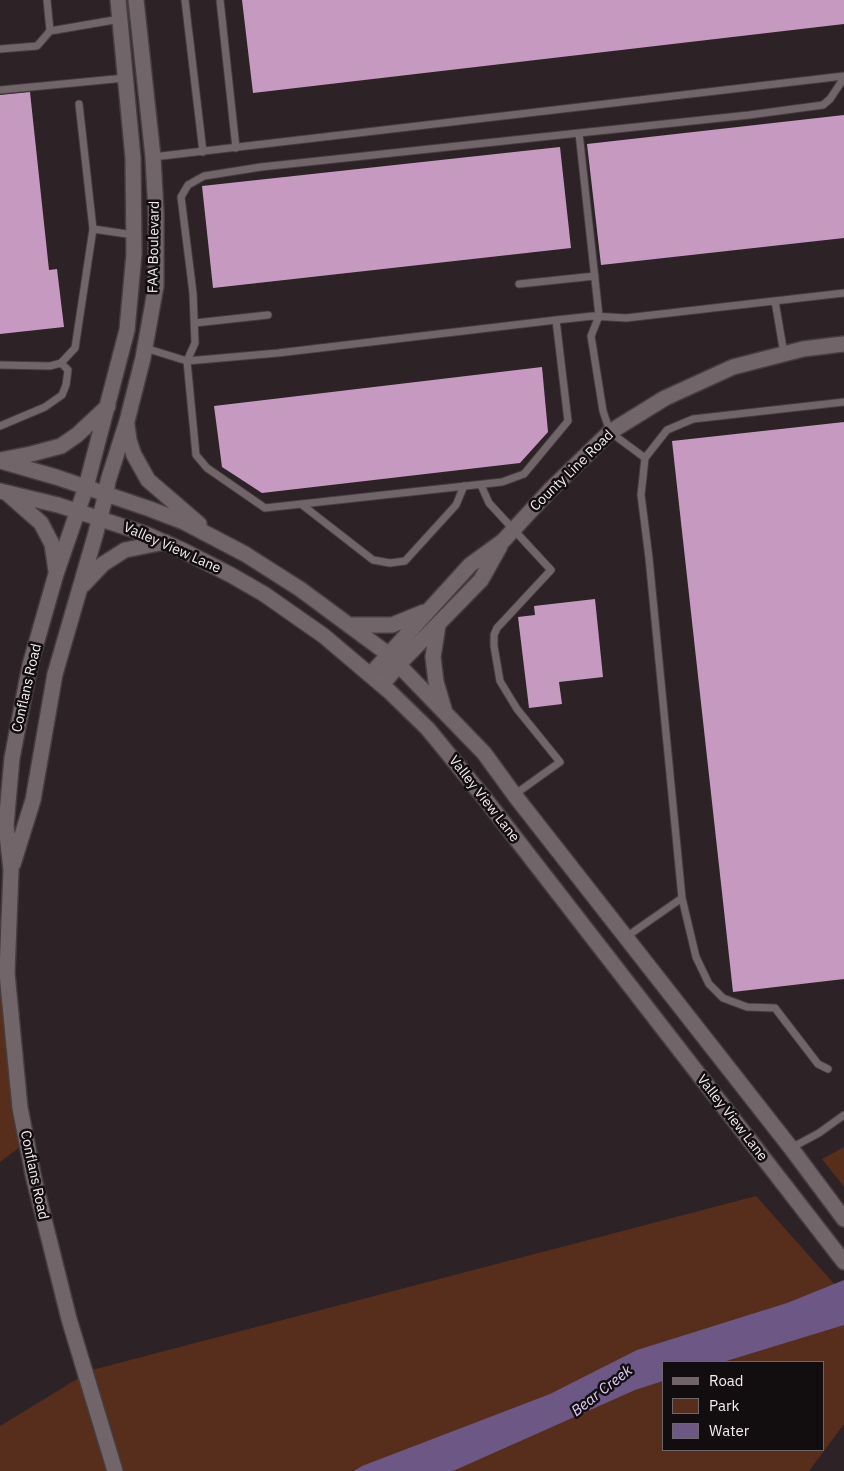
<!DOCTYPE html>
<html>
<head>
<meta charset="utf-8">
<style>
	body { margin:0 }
	#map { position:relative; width:844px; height:1471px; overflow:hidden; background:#2d2226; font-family:"IBM Plex Sans",sans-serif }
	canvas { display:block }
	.legend { position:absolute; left:662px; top:1361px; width:162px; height:90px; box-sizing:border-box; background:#120d0f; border:1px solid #6d6769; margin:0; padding:6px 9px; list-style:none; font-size:15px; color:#f6eef1 }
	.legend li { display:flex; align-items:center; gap:10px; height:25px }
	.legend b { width:25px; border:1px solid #6d6769 }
</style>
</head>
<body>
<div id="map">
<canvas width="844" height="1471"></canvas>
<ul class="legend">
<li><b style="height:6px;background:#726569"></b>Road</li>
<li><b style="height:14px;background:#572e1c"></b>Park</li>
<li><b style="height:14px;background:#6d5785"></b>Water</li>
</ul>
</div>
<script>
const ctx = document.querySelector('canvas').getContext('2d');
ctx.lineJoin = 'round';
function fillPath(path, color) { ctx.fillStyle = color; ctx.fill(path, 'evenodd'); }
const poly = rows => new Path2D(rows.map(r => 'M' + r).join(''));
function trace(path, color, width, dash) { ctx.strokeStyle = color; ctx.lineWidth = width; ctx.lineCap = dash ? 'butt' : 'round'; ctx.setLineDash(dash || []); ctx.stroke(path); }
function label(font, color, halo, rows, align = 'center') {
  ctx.font = font + ' "IBM Plex Sans",sans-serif'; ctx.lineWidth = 5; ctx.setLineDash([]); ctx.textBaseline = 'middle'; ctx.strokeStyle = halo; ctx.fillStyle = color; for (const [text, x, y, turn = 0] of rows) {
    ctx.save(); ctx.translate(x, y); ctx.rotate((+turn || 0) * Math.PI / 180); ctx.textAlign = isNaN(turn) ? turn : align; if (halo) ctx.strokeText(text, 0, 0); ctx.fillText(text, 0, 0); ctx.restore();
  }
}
const green = poly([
	[0,923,3,968,24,1144,0,1162],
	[844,1147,844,1187,822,1159],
	[756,1196,844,1295,844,1424,809,1471,0,1471,0,1426,92,1370],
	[663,1362,823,1362,823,1450,663,1450]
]);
const water = poly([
	[844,1280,844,1325,723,1362,663,1362,663,1381,635,1390,453,1471,354,1471,362,1466,550,1394,637,1350,787,1303]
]);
const building = poly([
	[242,0,844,0,844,24,253,93],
	[30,92,49,270,57,269,64,327,0,334,0,95],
	[844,115,844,238,601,265,587,144],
	[560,147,571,248,213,288,202,186],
	[542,367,548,432,520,463,262,493,222,467,214,406],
	[844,422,844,979,733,992,672,441],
	[595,599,603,677,559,682,562,704,529,708,518,617,535,615,534,606]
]);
const lane = poly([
	[47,0,50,31],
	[185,0,203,152],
	[220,0,236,148],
	[0,49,37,46,50,31,120,19],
	[844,78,830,99,823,105,749,115,579,133,599,316,591,336,603,411,610,432,645,458,667,430,693,419,844,402],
	[0,90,125,78],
	[153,157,844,76],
	[93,229,134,235],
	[519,284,595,276],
	[775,301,784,354],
	[556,320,568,421,524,474,502,482,265,508,207,468,196,455,187,361,195,343,193,293,181,197,188,185,204,176,261,167,579,133],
	[195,323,268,315],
	[145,348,187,361,278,353,556,320,593,316,626,318,844,293],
	[0,365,50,366,61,363,75,348,93,229,79,104],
	[0,426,45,407,62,395,66,385,68,370,61,363],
	[481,485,489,503,551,570,497,628,494,635,494,646,500,681,517,709,560,762,514,795],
	[301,504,373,560,390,563,405,561,456,505,464,486],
	[682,898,696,957,709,984,723,998,747,1007,775,1008,818,1064,828,1069],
	[626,937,682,898,649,558,641,495,645,458],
	[791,1148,819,1133,844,1115]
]);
const secondary = poly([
	[127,425,129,440,134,455,148,480,199,524],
	[1,460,31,454,61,446,77,435,108,406],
	[0,461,56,477,150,509,184,522,245,554,300,589,388,654,484,753,516,797,791,1148,844,1219],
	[0,491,58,505,143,533,182,550,231,575,264,594,324,636,390,692,428,729,486,800,844,1262],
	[8,494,41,523,52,544,56,571],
	[83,585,103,564,125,550,165,542],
	[351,625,392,625,424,612],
	[438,625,433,657,436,682,444,709],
	[370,675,470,565,503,541,550,490,610,432,665,398,733,367,803,349,844,344],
	[382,685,399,664,481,580,500,546],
	[13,864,33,800,55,674,95,536,106,494,108,481,127,421,143,358,156,286,156,212,153,157,136,0],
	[115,1471,69,1319,34,1179,20,1108,7,973,11,870,6,825,12,758,30,665,56,574,86,487,127,330,134,254,133,158,118,0]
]);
const streetNames = [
	["FAA Boulevard",154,247,-89],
	["County Line Road",572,471,-44],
	["Valley View Lane",172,548,24],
	["Conflans Road",27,688,-77],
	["Valley View Lane",484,799,52],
	["Valley View Lane",732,1118,52],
	["Conflans Road",34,1175,78]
];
const waterNames = [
	["Bear Creek",602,1391,-38]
];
fillPath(green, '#572e1c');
fillPath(water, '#6d5785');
fillPath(building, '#c699c1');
trace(lane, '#463d41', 9);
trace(secondary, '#463d41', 18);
trace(lane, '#726569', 7);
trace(secondary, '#726569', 15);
label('14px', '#f6eef1', '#120d0f', streetNames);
label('italic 15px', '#e2cefa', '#120d0f', waterNames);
</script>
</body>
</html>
